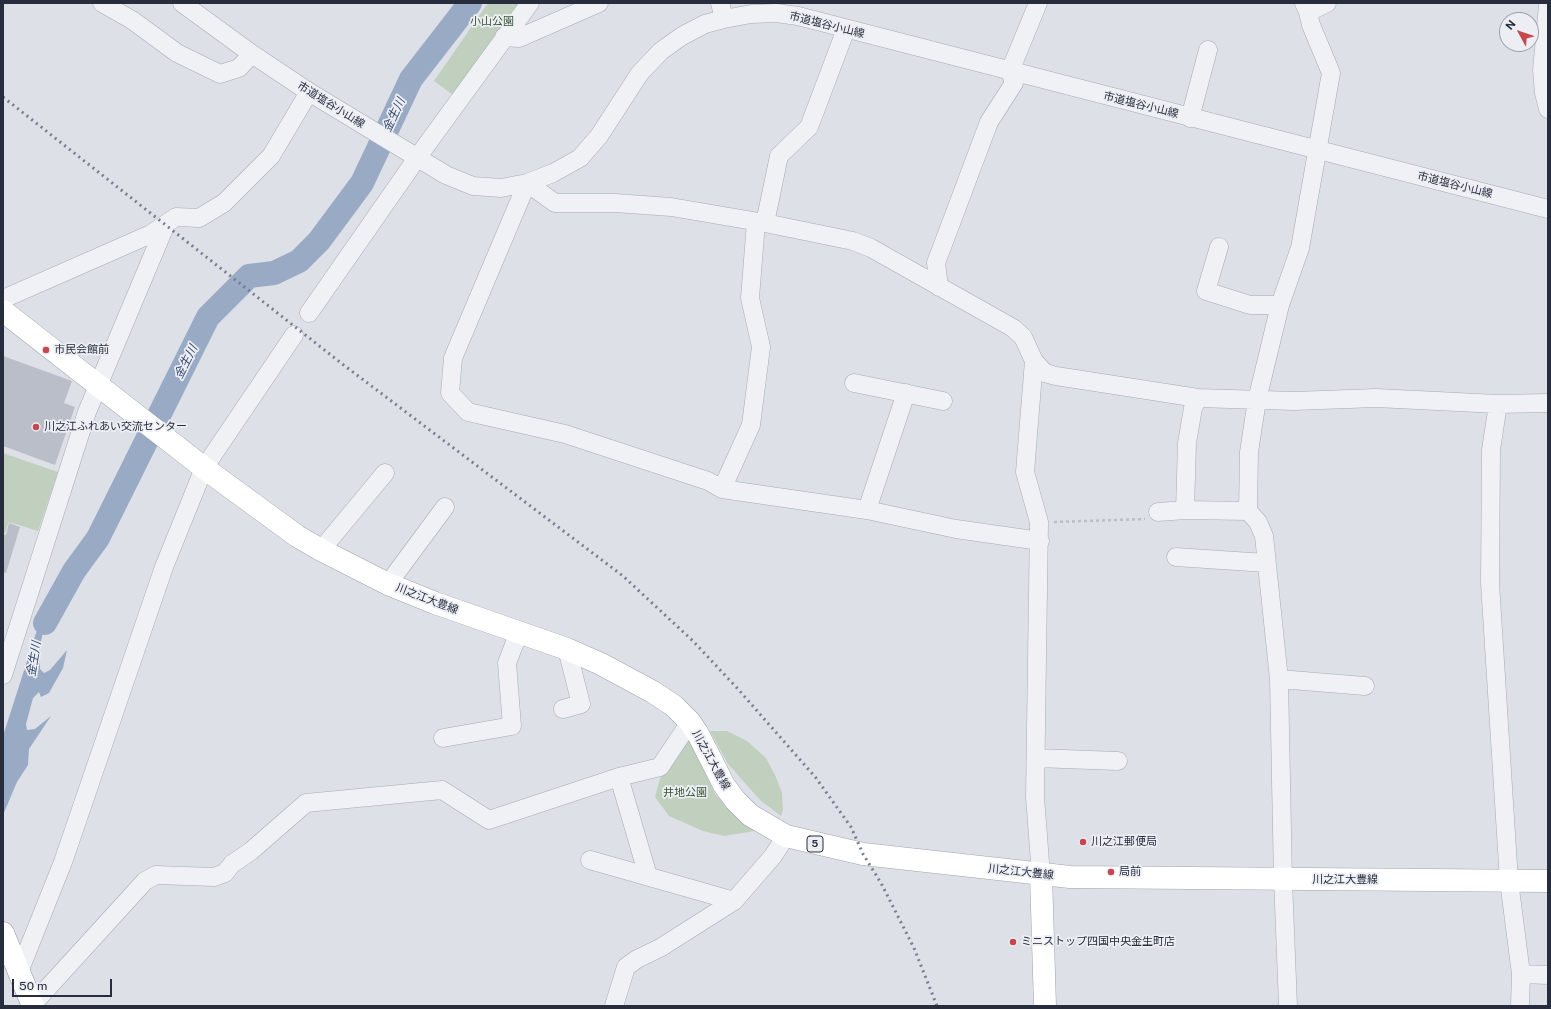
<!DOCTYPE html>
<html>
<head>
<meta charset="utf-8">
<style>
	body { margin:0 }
	#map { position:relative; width:1551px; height:1009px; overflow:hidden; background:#dde0e6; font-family:"Public Sans",sans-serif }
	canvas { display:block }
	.frame { position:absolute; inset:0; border:4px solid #272d3c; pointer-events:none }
	.north { position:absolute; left:1499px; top:12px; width:40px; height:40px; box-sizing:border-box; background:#eceef4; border:1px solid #9da1aa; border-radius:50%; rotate:310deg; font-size:11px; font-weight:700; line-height:16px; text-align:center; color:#272d3c }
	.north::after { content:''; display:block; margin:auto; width:14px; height:18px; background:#c6474d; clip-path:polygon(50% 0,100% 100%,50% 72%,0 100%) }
	.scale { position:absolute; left:12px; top:979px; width:100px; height:18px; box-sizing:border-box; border:2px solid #272d3c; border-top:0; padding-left:5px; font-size:12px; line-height:14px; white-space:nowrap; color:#272d3c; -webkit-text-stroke:3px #eceef4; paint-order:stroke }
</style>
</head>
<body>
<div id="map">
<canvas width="1551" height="1009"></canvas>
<div class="frame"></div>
<div class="north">N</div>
<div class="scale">50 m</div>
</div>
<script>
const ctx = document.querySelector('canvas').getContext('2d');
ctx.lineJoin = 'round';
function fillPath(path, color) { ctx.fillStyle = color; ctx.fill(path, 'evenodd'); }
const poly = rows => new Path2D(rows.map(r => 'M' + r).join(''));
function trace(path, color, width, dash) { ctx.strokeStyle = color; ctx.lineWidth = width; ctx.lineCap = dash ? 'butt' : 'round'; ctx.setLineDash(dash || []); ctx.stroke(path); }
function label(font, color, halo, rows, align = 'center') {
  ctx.font = font + ' "Public Sans","Noto Sans JP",sans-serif'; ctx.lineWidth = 3.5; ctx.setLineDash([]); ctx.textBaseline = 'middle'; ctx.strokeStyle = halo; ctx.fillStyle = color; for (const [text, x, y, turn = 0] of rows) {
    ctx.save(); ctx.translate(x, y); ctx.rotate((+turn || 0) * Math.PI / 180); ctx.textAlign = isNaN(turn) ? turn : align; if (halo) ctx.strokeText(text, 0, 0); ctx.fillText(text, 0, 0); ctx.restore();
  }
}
const green = poly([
	[488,3,523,3,456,97,434,81],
	[3,453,58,472,38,531,9,522,5,533,3,532],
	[710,731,727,731,747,741,766,758,776,777,782,793,783,810,781,816,760,800,728,764],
	[688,736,715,794,739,819,755,831,724,836,703,831,669,816,655,797,662,772]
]);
const water = poly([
	[79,558,43,632,40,646,40,669,44,673,50,670,67,650,63,668,49,693,41,697,39,692,33,698,26,724,27,730,35,729,51,716,29,749,28,765,17,782,3,815,3,736,36,633]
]);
const river = poly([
	[45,623,74,571,98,538,208,317,249,276,274,273,299,261,319,241,362,183,411,79,470,3]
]);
const building = poly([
	[3,356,72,381,64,403,75,407,55,465,3,446],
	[9,523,20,527,6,573,3,573,3,534,6,535]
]);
const path = poly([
	[1054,522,1145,519]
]);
const minor = poly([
	[102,3,132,20,177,53,220,74,239,68,252,54],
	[182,3,252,54,309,92,446,175,473,186,501,188,527,183,553,173,580,158,599,136,640,73,661,51,682,36,705,24,724,19,751,14,776,13,798,16,1548,209],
	[720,3,724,19],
	[1548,5,1542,70,1544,93,1548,109],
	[1308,12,1327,3],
	[504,37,519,38,599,3],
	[1190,118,1208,50],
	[765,223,779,156,809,127,846,29],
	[1219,247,1206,291,1250,305,1280,305],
	[939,287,936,263,989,122,1014,83,1010,71,1038,3],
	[3,299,151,234,176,217,199,218,224,203,271,156,309,92],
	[309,313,417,158,530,3],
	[1034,361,1025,472,1039,522,1035,797,1041,875],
	[854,383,943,401],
	[1498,404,1491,450,1490,583,1509,881,1521,974,1520,1006],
	[722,489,751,425,761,347,750,298,756,222],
	[867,510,906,393],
	[1185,510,1187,443,1193,408,1198,398],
	[1158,512,1185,510,1248,511],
	[1040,541,956,529,867,510,722,489,708,481,565,434,468,412,450,393,453,358,527,183,555,203,615,203,671,207,765,223,853,241,871,248,1013,328,1023,337,1034,361,1045,373,1056,376,1198,398,1294,401,1376,398,1498,404,1548,403],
	[321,550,385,473],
	[1176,557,1266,563],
	[388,584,445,507],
	[3,675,87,412,166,224],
	[1279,679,1365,686],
	[563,709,581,704,567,649],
	[443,738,512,726,507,663,519,632],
	[1036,758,1118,761],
	[619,777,648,876],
	[590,860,734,901],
	[19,972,63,862,164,567,204,468,294,335],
	[1521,974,1548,975],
	[33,1004,145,881,156,875,214,877,225,873,232,864,251,851,306,803,442,790,489,820,619,777,660,767,690,722],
	[614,1006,626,967,637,959,660,948,734,901,773,856,786,836],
	[1288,1006,1283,880,1279,679,1264,536,1258,522,1248,511,1249,452,1257,400,1280,305,1300,248,1331,73,1311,25,1308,12,1304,3]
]);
const major = poly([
	[3,311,204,468,297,536,321,550,388,584,435,603,567,649,601,664,653,692,674,706,690,722,698,734,724,785,735,800,750,815,786,836,863,854,1070,877,1548,881],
	[1041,875,1045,1006]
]);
const highway = poly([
	[3,933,33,1006]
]);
const rail = poly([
	[3,97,341,363,623,576,693,641,738,689,816,778,851,827,863,854,881,883,914,948,937,1006]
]);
const markers = [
	[46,350,4,"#c6474d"],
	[36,427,4,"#c6474d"],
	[1083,842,4,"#c6474d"],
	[1111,872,4,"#c6474d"],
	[1013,942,4,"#c6474d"]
];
const shields = [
	[815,844,16]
];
const shieldNames = [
	["5",815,844]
];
const parkNames = [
	["小山公園",492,22],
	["井地公園",685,793]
];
const streetNames = [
	["市道塩谷小山線",827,25,14],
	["市道塩谷小山線",331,105,32],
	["市道塩谷小山線",1141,105,14],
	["市道塩谷小山線",1455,185,14],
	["川之江大豊線",427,599,21],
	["川之江大豊線",711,760,61],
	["川之江大豊線",1021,872,6],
	["川之江大豊線",1345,880]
];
const poiNames = [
	["市民会館前",54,350],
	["川之江ふれあい交流センター",44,427],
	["川之江郵便局",1091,842],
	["局前",1119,872],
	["ミニストップ四国中央金生町店",1021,942]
];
const waterNames = [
	["金生川",394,115,-65],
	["金生川",186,362,-63],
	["金生川",34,659,-81]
];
fillPath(green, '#c1cfbe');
fillPath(water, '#99aac5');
trace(river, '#99aac5', 24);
fillPath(building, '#babec8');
trace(minor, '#a6aab3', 19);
trace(major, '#9da3b1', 23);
trace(highway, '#858c9c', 23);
trace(path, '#bbbec5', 2.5, [3, 3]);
trace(minor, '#eff1f5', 18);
trace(major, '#fff', 22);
trace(highway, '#fff', 22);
trace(rail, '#777e8f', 3, [2, 4]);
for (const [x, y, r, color] of markers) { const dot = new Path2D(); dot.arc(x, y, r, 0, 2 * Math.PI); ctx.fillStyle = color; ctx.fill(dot); trace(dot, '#eceef4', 1.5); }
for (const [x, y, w] of shields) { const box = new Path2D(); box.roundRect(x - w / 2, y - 8, w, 16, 3); ctx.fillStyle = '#eceef4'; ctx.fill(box); trace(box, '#272d3c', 1); }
label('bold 10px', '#272d3c', null, shieldNames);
label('11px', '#385635', '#eceef4', parkNames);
label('11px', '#272d3c', '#eceef4', streetNames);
label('11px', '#272d3c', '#eceef4', poiNames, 'left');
label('italic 12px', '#34486d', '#eceef4', waterNames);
</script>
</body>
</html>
